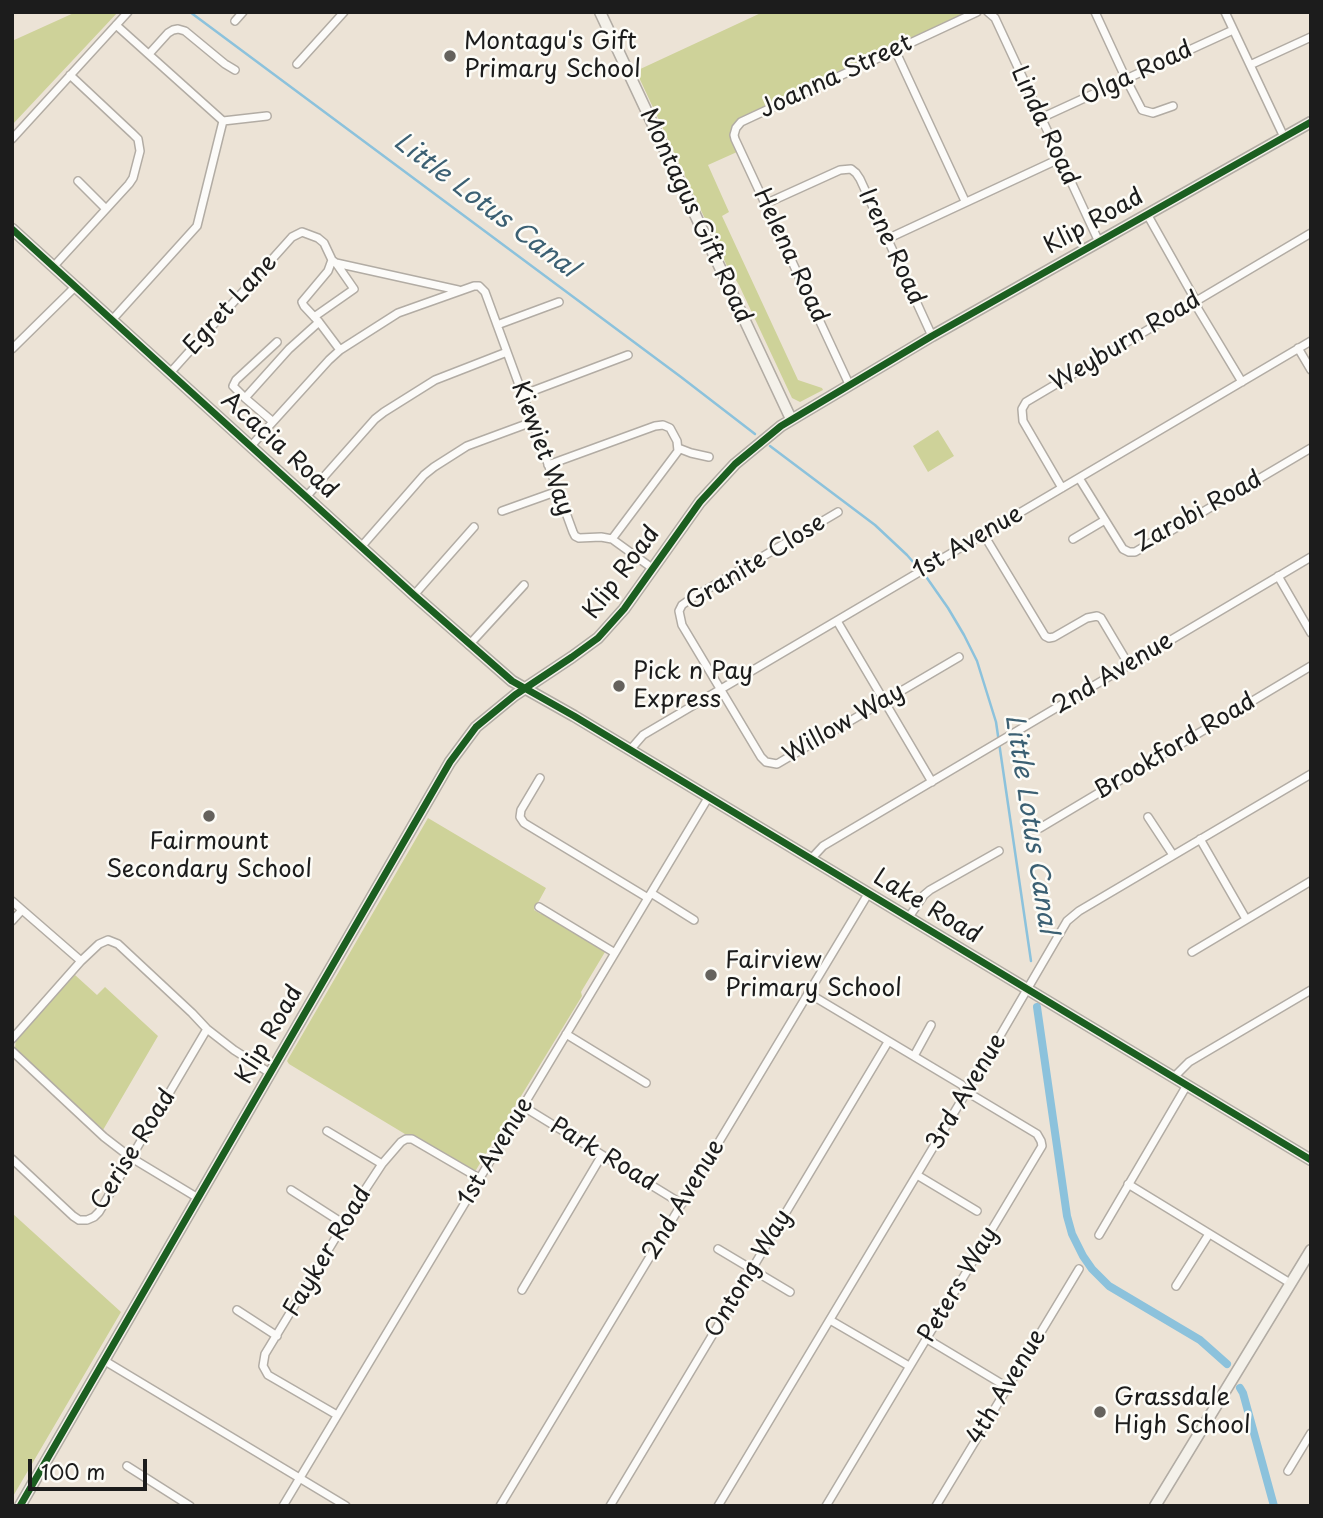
<!DOCTYPE html>
<html>
<head>
<meta charset="utf-8">
<style>
	body { margin:0 }
	#map { position:relative; width:1323px; height:1518px; overflow:hidden; background:#ece3d6; font-family:"Playpen Sans",sans-serif }
	canvas { display:block }
	.frame { position:absolute; inset:0; border:14px solid #1c1c1c; pointer-events:none }
	.scale { position:absolute; left:28px; top:1459px; width:119px; height:32px; box-sizing:border-box; border:4px solid #1c1c1c; border-top:0; padding-left:9px; font-size:21px; line-height:24px; white-space:nowrap; color:#1c1c1c; -webkit-text-stroke:5px #fdfcf7; paint-order:stroke }
</style>
</head>
<body>
<div id="map">
<canvas width="1323" height="1518"></canvas>
<div class="frame"></div>
<div class="scale">100 m</div>
</div>
<script>
const ctx = document.querySelector('canvas').getContext('2d');
ctx.lineJoin = 'round';
function fillPath(path, color) { ctx.fillStyle = color; ctx.fill(path, 'evenodd'); }
const poly = rows => new Path2D(rows.map(r => 'M' + r).join(''));
function trace(path, color, width, dash) { ctx.strokeStyle = color; ctx.lineWidth = width; ctx.lineCap = dash ? 'butt' : 'round'; ctx.setLineDash(dash || []); ctx.stroke(path); }
function label(font, color, halo, rows, align = 'center') {
  ctx.font = font + ' "Playpen Sans",sans-serif'; ctx.lineWidth = 5; ctx.setLineDash([]); ctx.textBaseline = 'middle'; ctx.strokeStyle = halo; ctx.fillStyle = color; for (const [text, x, y, turn = 0] of rows) {
    ctx.save(); ctx.translate(x, y); ctx.rotate((+turn || 0) * Math.PI / 180); ctx.textAlign = isNaN(turn) ? turn : align; if (halo) ctx.strokeText(text, 0, 0); ctx.fillText(text, 0, 0); ctx.restore();
  }
}
const green = poly([
	[76,12,118,12,12,125,12,41],
	[763,12,968,12,739,118,733,125,731,133,732,141,737,152,708,165,729,212,722,216,798,380,822,388,823,390,800,402,792,398,739,285,727,266,636,71],
	[938,430,954,456,928,472,913,446],
	[428,818,546,888,534,910,541,914,546,914,605,949,605,952,581,992,582,996,476,1170,471,1170,412,1135,405,1134,289,1064,287,1061],
	[75,975,97,995,105,987,158,1036,103,1130,17,1052,15,1048,16,1039],
	[12,1213,121,1312,12,1498]
]);
const stream = poly([
	[190,12,681,377,755,434],
	[770,446,875,525,907,555,927,578,948,608,964,635,977,661,996,722,1031,961]
]);
const canal = poly([
	[1037,1007,1067,1216,1072,1234,1083,1256,1092,1269,1109,1286,1200,1340,1227,1364],
	[1240,1388,1243,1393,1274,1506]
]);
const street = poly([
	[988,12,995,18,1099,242],
	[1095,12,1126,79,1142,110,1153,113,1173,106],
	[1225,12,1284,137],
	[235,21,243,12],
	[895,50,965,201],
	[149,54,168,33,173,30,178,29,185,31,225,64,235,70],
	[297,64,344,12],
	[1250,65,1311,37],
	[1041,118,1233,30],
	[223,121,267,116],
	[12,139,128,12],
	[78,181,106,209],
	[765,204,840,170,851,169,856,173,860,179,932,336],
	[1147,214,1196,301,1198,309,1242,382],
	[887,239,1059,159],
	[332,260,328,271,302,302,304,306,319,322,340,350],
	[54,266,129,184,133,178,140,151,138,139,133,134,70,75],
	[314,317,354,289,336,263],
	[112,320,197,226,223,121,116,25],
	[497,325,559,302],
	[1298,348,1311,370],
	[12,349,76,286],
	[170,373,292,237,302,232,318,238,324,243,332,260,336,263,458,290],
	[849,384,735,139,734,135,736,128,741,122,977,12],
	[522,395,628,355],
	[245,398,233,386,236,380,277,342],
	[272,421,245,398,289,349,319,322],
	[251,446,329,360,340,350,398,313,474,286,479,286,485,292,573,532,575,536,579,538,601,537,612,539,652,568],
	[678,448,691,453,709,457],
	[548,465,655,426,663,425,670,428,677,441,678,451,612,539],
	[1079,478,1123,549,1129,552,1135,552,1311,448],
	[1062,488,1023,421,1022,409,1026,402,1311,233],
	[306,497,375,419,384,412,435,380,507,352],
	[502,511,558,491],
	[838,512,689,600,682,605,679,611,682,625,761,757,766,762,777,764,959,657],
	[984,535,1045,636,1049,638,1054,637,1087,618,1097,616,1101,618,1104,623,1129,665],
	[1073,539,1105,520],
	[361,547,424,475,434,467,467,446,532,422],
	[1278,576,1311,633],
	[414,595,474,527],
	[837,621,932,782],
	[469,645,524,585],
	[630,750,643,735,1311,341],
	[540,778,521,810,520,817,524,823,648,898],
	[1148,817,1173,855],
	[1040,828,1311,666],
	[1200,839,1246,919],
	[811,859,823,846,1311,557],
	[651,893,694,920],
	[12,901,81,961],
	[539,907,615,953],
	[909,917,924,895,930,890,999,851],
	[12,921,22,910],
	[1192,952,1311,881],
	[808,993,962,1085,967,1092,1037,1134,1041,1141,1042,1146,826,1506],
	[566,1034,646,1083],
	[12,1039,81,961,99,944,108,940,118,944,192,1013,207,1029,234,1050,270,1073],
	[12,1051,104,1137,130,1157,198,1198],
	[914,1056,931,1025],
	[1174,1077,1189,1062,1311,990],
	[524,1107,682,1204],
	[327,1131,382,1164],
	[12,1159,73,1216,79,1220,87,1220,94,1217,99,1212,207,1029],
	[917,1175,977,1211],
	[1128,1184,1290,1283],
	[291,1190,344,1224],
	[1099,1235,1187,1085],
	[718,1249,790,1292],
	[1176,1286,1209,1234],
	[522,1290,602,1155],
	[237,1310,277,1336],
	[830,1320,909,1366],
	[927,1339,1007,1387],
	[105,1361,346,1506],
	[337,1415,268,1375,263,1366,265,1354,361,1196,382,1164,401,1142,406,1139,412,1139,479,1178],
	[127,1466,190,1506],
	[1288,1471,1311,1433],
	[283,1506,708,798],
	[500,1506,868,894],
	[610,1506,888,1042],
	[718,1506,997,1041,1067,921,1079,911,1311,774],
	[936,1506,1079,1269]
]);
const secondary = poly([
	[600,12,791,419],
	[12,229,414,595,512,681,574,716,1311,1160],
	[20,1506,450,762,476,727,515,695,572,657,598,638,624,609,700,502,735,464,781,426,932,336,1311,122],
	[1155,1506,1311,1250]
]);
const cycleway = poly([
	[12,229,414,595,512,681,574,716,1311,1160],
	[20,1506,450,762,476,727,515,695,572,657,598,638,624,609,700,502,735,464,781,426,932,336,1311,122]
]);
const markers = [
	[450,56,7,"#65625d"],
	[619,686,7,"#65625d"],
	[209,816,7,"#65625d"],
	[711,975,7,"#65625d"],
	[1100,1412,7,"#65625d"]
];
const poiNames = [
	["Montagu's Gift",464,42],
	["Primary School",464,70],
	["Pick n Pay",633,672],
	["Express",633,700],
	["Fairmount",209,842,"center"],
	["Secondary School",209,870,"center"],
	["Fairview",725,961],
	["Primary School",725,989],
	["Grassdale",1114,1398],
	["High School",1114,1426]
];
const streetNames = [
	["Olga Road",1137,74,-25],
	["Joanna Street",836,77,-25],
	["Linda Road",1044,126,65],
	["Montagus Gift Road",695,216,65],
	["Klip Road",1094,222,-29],
	["Irene Road",891,247,65],
	["Helena Road",790,256,65],
	["Egret Lane",231,305,-48],
	["Weyburn Road",1126,342,-31],
	["Acacia Road",279,446,42],
	["Kiewiet Way",542,449,70],
	["Zarobi Road",1199,512,-29],
	["1st Avenue",968,543,-30],
	["Granite Close",756,563,-32],
	["Klip Road",622,573,-53],
	["2nd Avenue",1113,674,-31],
	["Willow Way",844,724,-30],
	["Brookford Road",1175,747,-31],
	["Lake Road",927,907,31],
	["Klip Road",270,1035,-60],
	["3rd Avenue",967,1092,-59],
	["Cerise Road",134,1150,-58],
	["1st Avenue",496,1152,-59],
	["Park Road",603,1155,31],
	["2nd Avenue",684,1200,-59],
	["Fayker Road",328,1252,-59],
	["Ontong Way",749,1274,-59],
	["Peters Way",959,1285,-59],
	["4th Avenue",1007,1387,-59]
];
const waterNames = [
	["Little Lotus Canal",485,206,37],
	["Little Lotus Canal",1030,824,81]
];
fillPath(green, '#ced299');
trace(stream, '#8cc2dc', 2.5);
trace(canal, '#8cc2dc', 8);
trace(street, '#b2aca4', 10);
trace(secondary, '#b2aca4', 13);
trace(street, '#fcfbf9', 7);
trace(secondary, '#f4f1ea', 10);
trace(cycleway, '#1b5e20', 7);
for (const [x, y, r, color] of markers) { const dot = new Path2D(); dot.arc(x, y, r, 0, 2 * Math.PI); ctx.fillStyle = color; ctx.fill(dot); trace(dot, '#fdfcf7', 2.5); }
label('24px', '#1c1c1c', '#fdfcf7', poiNames, 'left');
label('24px', '#1c1c1c', '#fdfcf7', streetNames);
label('italic 26px', '#3c6073', '#fdfcf7', waterNames);
</script>
</body>
</html>
